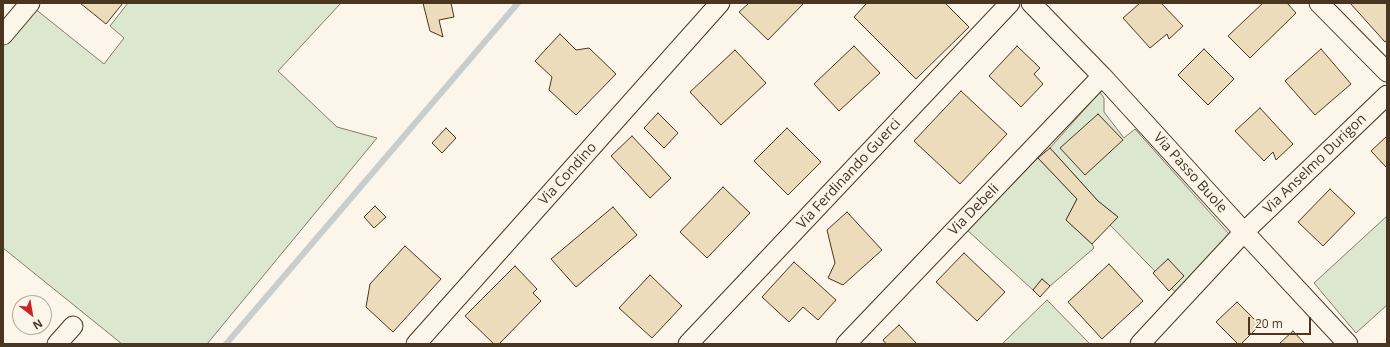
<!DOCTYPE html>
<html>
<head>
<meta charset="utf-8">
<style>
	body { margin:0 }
	#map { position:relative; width:1390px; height:347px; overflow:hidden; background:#fbf6e9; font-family:"Open Sans",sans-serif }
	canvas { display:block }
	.frame { position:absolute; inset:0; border:4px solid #4a3520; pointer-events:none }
	.north { position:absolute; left:12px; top:295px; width:40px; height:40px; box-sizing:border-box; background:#fbf6e9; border:1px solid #b4a999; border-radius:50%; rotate:149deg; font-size:11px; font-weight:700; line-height:16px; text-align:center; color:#4a3520 }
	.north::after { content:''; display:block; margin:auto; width:14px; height:18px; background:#c62828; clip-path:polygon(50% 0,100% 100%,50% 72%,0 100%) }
	.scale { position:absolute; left:1248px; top:317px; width:63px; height:18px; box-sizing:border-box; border:2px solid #4a3520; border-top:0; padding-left:5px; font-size:12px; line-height:14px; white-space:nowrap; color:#4a3520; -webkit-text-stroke:3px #fbf6e9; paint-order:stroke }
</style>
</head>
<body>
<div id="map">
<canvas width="1390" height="347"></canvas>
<div class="frame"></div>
<div class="north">N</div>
<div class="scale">20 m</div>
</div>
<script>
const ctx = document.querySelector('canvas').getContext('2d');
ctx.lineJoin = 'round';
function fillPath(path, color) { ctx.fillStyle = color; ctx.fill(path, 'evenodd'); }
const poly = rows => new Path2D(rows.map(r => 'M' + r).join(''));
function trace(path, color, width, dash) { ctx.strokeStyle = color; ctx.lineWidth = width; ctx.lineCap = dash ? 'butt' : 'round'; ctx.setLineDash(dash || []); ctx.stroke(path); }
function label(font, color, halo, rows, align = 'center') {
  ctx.font = font + ' "Open Sans",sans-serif'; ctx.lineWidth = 3; ctx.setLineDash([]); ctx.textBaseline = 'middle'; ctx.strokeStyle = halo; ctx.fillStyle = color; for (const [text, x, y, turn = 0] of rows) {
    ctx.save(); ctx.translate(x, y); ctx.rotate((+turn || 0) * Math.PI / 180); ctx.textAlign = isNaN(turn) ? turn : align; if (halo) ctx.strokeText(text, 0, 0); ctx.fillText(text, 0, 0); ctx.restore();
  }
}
const green = poly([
	[128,3,341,3,278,71,337,127,377,138,207,344,122,344,3,248,3,36,29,4,104,64,124,38,110,26,128,3],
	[1100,92,1104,98,1104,112,1124,138,1135,129,1238,244,1183,300,1110,225,1118,217,1098,201,1050,148,1100,92],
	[1038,158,1077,199,1066,220,1092,244,1094,248,1050,286,1042,279,1033,290,967,230,1038,158],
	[1387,216,1387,305,1356,333,1314,283,1387,216],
	[1047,300,1090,344,1002,344,1047,300]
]);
const stream = poly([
	[226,344,518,3]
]);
const building = poly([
	[80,3,123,3,106,24,80,3],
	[423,3,451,3,454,17,439,20,443,37,430,31,423,3],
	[749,3,804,3,768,40,739,12,749,3],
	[867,3,945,3,969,27,916,79,854,17,867,3],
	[1140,3,1161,3,1183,26,1169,39,1167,34,1150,48,1123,18,1140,3],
	[1263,3,1287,3,1296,13,1250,58,1228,36,1263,3],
	[1350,3,1387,3,1387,40,1385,42,1350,3],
	[560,34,576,50,589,48,616,74,576,115,549,90,552,77,535,61,560,34],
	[854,46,880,73,839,111,814,84,854,46],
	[1017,46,1040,68,1034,74,1043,84,1021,107,989,76,1017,46],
	[1204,49,1234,79,1208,105,1178,75,1204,49],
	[1321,49,1351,84,1315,115,1285,81,1321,49],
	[735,50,766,83,721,125,690,92,735,50],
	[961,91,1007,134,960,184,914,141,961,91],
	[1260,108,1293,144,1276,160,1273,152,1264,161,1235,131,1260,108],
	[658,113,678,133,664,148,644,128,658,113],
	[1098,114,1123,140,1085,175,1060,148,1098,114],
	[446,128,456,138,442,153,432,143,446,128],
	[787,128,821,162,788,195,754,161,787,128],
	[632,136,671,178,650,198,611,156,632,136],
	[1387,136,1387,168,1371,151,1387,136],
	[1050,148,1098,201,1118,217,1092,244,1066,220,1077,199,1038,158,1050,148],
	[723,187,750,213,707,258,680,232,723,187],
	[1330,189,1355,213,1323,246,1298,222,1330,189],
	[375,206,386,217,374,228,364,217,375,206],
	[613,207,637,235,576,287,551,259,613,207],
	[847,212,882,250,843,285,828,278,835,263,827,230,847,212],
	[405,246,441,279,393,332,366,307,370,284,405,246],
	[964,253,1005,292,977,321,936,282,964,253],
	[1168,259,1184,276,1169,291,1153,273,1168,259],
	[794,262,836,300,818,320,803,307,789,322,762,297,794,262],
	[1109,264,1143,301,1102,339,1068,302,1109,264],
	[515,266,537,289,533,293,541,301,499,344,494,344,465,316,515,266],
	[650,275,682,306,652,338,619,308,650,275],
	[1042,279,1050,286,1040,297,1033,290,1042,279],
	[1237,302,1260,325,1241,344,1238,344,1216,322,1237,302],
	[899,325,917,344,886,344,883,340,899,325],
	[1293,331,1305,344,1279,344,1293,331]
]);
const street = poly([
	[1031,3,1102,76,1244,232,1348,344],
	[1319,3,1387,72],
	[3,35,30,3],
	[57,344,73,326],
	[416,344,720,3],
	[688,344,1010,3],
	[846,344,1102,76],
	[1140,344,1244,232,1387,95]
]);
const streetNames = [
	["Via Anselmo Durigon",1315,164,-44],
	["Via Passo Buole",1190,173,48],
	["Via Condino",568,174,-48],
	["Via Ferdinando Guerci",849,174,-47],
	["Via Debeli",974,210,-46]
];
fillPath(green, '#dce7d0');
trace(green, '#887966', 1);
trace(stream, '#c9cecd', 6);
fillPath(building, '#ecdcbc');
trace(building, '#4a3520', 1);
trace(street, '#4a3520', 21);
trace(street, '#fbf6e9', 19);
label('14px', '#4a3520', '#fbf6e9', streetNames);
</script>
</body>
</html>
